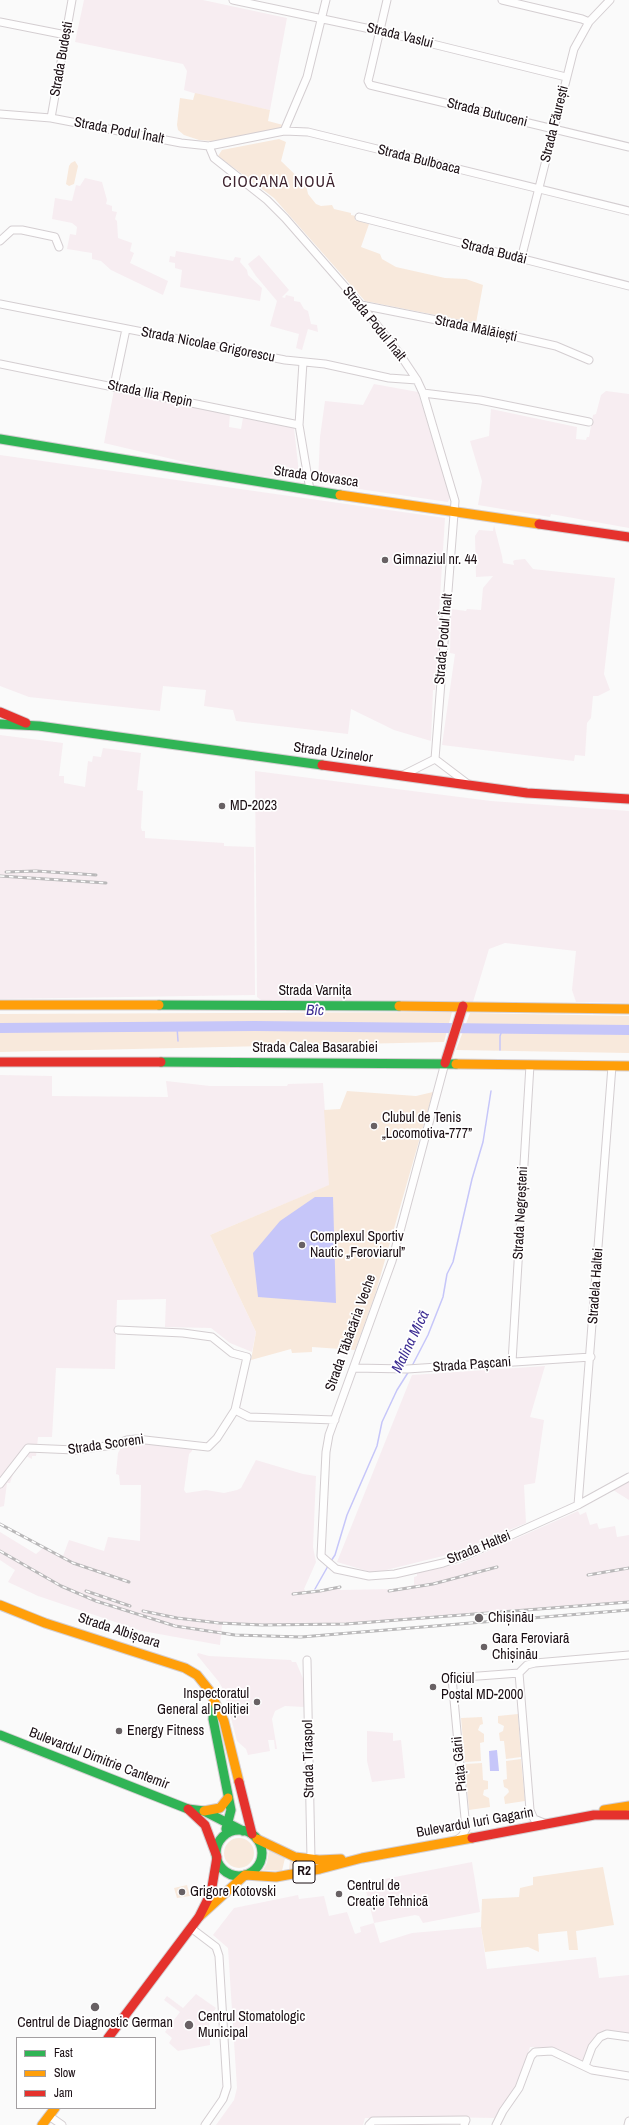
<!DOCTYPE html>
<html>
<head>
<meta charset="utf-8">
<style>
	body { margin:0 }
	#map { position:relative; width:629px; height:2125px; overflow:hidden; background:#fafafa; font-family:"Archivo Narrow",sans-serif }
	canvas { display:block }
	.legend { position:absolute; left:16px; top:2037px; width:140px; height:72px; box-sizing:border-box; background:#fff; border:1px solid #a39fa1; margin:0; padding:5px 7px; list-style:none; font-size:12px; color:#1a0e13 }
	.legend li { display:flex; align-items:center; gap:8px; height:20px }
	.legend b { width:20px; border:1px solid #a39fa1 }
</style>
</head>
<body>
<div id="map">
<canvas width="629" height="2125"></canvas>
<ul class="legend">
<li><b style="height:5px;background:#30b455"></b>Fast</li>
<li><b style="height:5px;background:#ff9f0a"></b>Slow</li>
<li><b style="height:5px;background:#e5322d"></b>Jam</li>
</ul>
</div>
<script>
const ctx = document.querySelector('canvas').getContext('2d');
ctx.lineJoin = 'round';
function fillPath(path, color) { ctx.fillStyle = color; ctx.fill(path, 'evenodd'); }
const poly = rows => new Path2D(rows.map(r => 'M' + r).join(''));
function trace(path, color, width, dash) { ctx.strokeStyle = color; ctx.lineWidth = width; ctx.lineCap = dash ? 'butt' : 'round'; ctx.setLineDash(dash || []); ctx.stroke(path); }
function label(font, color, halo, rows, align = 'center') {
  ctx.font = font + ' "Archivo Narrow",sans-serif'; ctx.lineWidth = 3.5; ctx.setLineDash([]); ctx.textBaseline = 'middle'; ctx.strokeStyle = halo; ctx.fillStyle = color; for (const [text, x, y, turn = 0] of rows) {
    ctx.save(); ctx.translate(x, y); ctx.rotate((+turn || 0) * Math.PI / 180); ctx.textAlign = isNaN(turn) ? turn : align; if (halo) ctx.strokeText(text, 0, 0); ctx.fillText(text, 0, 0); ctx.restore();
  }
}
const built = poly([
	[84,0,203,0,287,18,270,110,206,97,184,90,187,71,183,64,75,42],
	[85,178,102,182,107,200,106,204,112,206,112,211,117,212,115,219,117,221,118,238,132,243,130,251,134,253,130,263,168,281,163,295,111,270,101,261,92,259,92,253,67,249,70,234,76,235,77,227,72,223,52,219,55,198,72,201,76,185,80,186],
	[176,251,233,261,235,257,241,258,240,262,247,270,248,275,262,288,260,301,180,287,182,270,175,268,175,263,169,262,170,256,175,257],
	[259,255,289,290,282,297,285,298,286,295,294,297,294,301,300,302,304,309,308,311,311,324,317,325,318,332,308,329,302,350,296,348,299,334,270,326,277,301,256,276,248,264],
	[374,384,418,392,450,497,448,502,318,483,320,437,325,401,363,405],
	[114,390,230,414,229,427,241,429,243,418,294,428,299,473,279,478,223,471,104,443],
	[606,391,629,394,629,528,551,514,550,517,478,505,482,481,470,441,489,436,491,409,577,427,576,439,586,440,587,437,589,437,593,415,596,414,601,395],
	[0,455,445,518,439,613,443,614,435,690,433,690,431,741,394,730,351,709,348,734,236,721,233,710,204,706,206,690,163,686,160,711,29,697,0,686],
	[494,525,502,556,503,563,514,565,513,561,515,560,525,559,533,569,615,578,604,674,610,690,598,696,593,696,591,718,587,723,585,756,575,755,574,761,442,745,455,654,450,653,451,609,466,611,467,609,481,610,483,588,493,576,476,577,475,536,479,530,493,531],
	[0,735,63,743,59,776,64,776,64,783,85,787,88,761,92,762,93,756,101,757,103,748,141,753,137,790,143,791,141,828,142,831,145,831,145,838,224,843,224,846,254,847,255,995,0,999],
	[255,771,491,801,629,811,629,1003,576,1002,572,990,576,951,505,943,489,949,473,1002,264,1002,257,997],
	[0,1075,52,1076,52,1096,168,1097,166,1081,210,1086,287,1086,288,1084,323,1083,330,1185,210,1235,256,1332,252,1352,230,1343,211,1328,165,1327,166,1299,117,1300,115,1369,56,1368,52,1437,38,1437,36,1456,32,1456,32,1459,26,1456,13,1474,10,1483,7,1483,4,1506,0,1507],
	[545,1366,530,1417,544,1420,535,1483,524,1485,526,1523,455,1553,374,1573,337,1562,412,1375],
	[147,1442,192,1447,192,1451,189,1454,184,1490,186,1493,206,1490,224,1493,237,1490,241,1488,256,1460,303,1474,316,1476,313,1547,316,1562,304,1589,306,1592,339,1586,340,1590,392,1589,414,1585,414,1577,417,1576,417,1573,459,1564,578,1511,580,1515,586,1512,590,1525,597,1523,599,1529,615,1526,617,1537,629,1535,629,1603,342,1626,222,1625,220,1645,142,1631,38,1596,8,1582,15,1570,0,1560,0,1532,36,1554,44,1547,63,1556,69,1540,104,1551,108,1537,140,1541,141,1485,120,1485,119,1475,116,1474,118,1453,122,1446,126,1444],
	[629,1480,629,1500,613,1490],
	[198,1653,209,1656,291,1660,292,1662,296,1662,304,1681,304,1707,285,1706,275,1711,272,1719,277,1749,275,1749,274,1740,268,1740,270,1751,248,1755,246,1749,237,1741,224,1691,219,1682,197,1655],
	[367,1731,393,1733,393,1741,401,1740,405,1778,372,1782,367,1761],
	[472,1862,480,1912,423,1923,419,1916,415,1915,374,1923,380,1943,412,1933,481,1927,487,1969,596,1957,599,1978,629,1975,629,2035,601,2033,585,2063,556,2048,530,2047,518,2083,495,2118,436,2117,365,2118,363,2125,216,2125,234,2100,237,2088,228,1948,213,1935,234,1908,298,1895,299,1899,324,1896,329,1916,347,1912,355,1934,361,1932,360,1927,374,1923,364,1883],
	[196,1994,216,2008,209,2019,210,2045,178,2051,169,2043,172,2038,165,2032,180,2012,164,2000,167,1996,183,2008]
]);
const green = poly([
	[195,93,270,110,268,121,283,125,280,129,270,132,212,141,199,140,184,135,178,130,177,125,180,98,193,100],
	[279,139,286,142,281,161,306,185,308,194,316,204,321,206,332,205,334,209,351,213,351,215,356,216,355,220,369,224,361,247,380,254,382,259,396,267,445,278,466,279,483,285,476,323,365,301,274,198,218,156,222,150],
	[75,161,78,166,74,184,69,186,66,184,69,166,71,163],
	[452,1012,444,1042,0,1052,0,1014],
	[470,1013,629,1016,629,1053,456,1050],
	[347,1091,416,1096,433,1092,375,1295,355,1350,312,1347,312,1352,292,1353,291,1349,251,1360,256,1332,210,1235,329,1185,324,1110,340,1109],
	[518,1714,521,1757,506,1759,504,1741,500,1741,499,1733,503,1731,504,1726,498,1723,498,1716],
	[482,1717,483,1724,480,1725,478,1730,484,1734,484,1742,480,1743,481,1761,465,1762,461,1718],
	[521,1759,525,1801,505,1804,504,1797,509,1792,508,1789,504,1787,503,1780,507,1779,506,1761],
	[482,1763,483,1780,488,1781,488,1789,484,1790,483,1795,489,1798,490,1807,469,1810,465,1764],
	'224 1853a15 15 0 1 1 30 0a15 15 0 1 1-30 0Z',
	[269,1850,285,1858,282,1871,263,1870,267,1863],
	[290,1860,315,1864,316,1865,289,1870],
	[603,1867,614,1925,576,1931,578,1950,569,1950,567,1931,538,1934,539,1952,528,1947,485,1952,481,1927,482,1899,519,1897,520,1888,533,1885,533,1877],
	[187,1885,190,1896,177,1898,174,1888]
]);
const water = poly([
	[315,1197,333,1197,336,1303,258,1297,253,1253,280,1221],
	[497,1750,499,1771,490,1771,489,1751]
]);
const stream = poly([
	[177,1027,178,1041],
	[500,1050,500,1036,503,1028],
	[412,1366,428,1335,443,1297,447,1274,453,1262,472,1179,483,1142,491,1091],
	[331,1561,335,1555,347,1515,377,1446,382,1422,397,1390,409,1371],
	[315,1589,328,1566]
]);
const river = poly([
	[0,1028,255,1026,629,1030]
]);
const street = poly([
	[233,0,380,31,566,77],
	[387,0,370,73,368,81,370,85,629,147],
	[502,0,582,19,589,22],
	[0,22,66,35],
	[0,114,51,118,181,143,209,146,284,131,308,132,629,211],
	[51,118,72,0],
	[284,131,307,77,326,0],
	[209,146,214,158,267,200,285,218,361,305,399,353,417,380,423,393,455,501,435,759],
	[359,217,629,286],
	[0,241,12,230,22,230,55,237,59,247],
	[521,259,574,49,589,22,610,0],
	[0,304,285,360,325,364,389,378,417,380],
	[361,305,482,329,556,346,589,360],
	[303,362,299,425,310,490],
	[0,364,299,425],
	[114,386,126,329],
	[423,393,480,400,589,422],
	[435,759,468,784],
	[403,775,435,759],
	[445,1063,392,1261,329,1435,326,1452,321,1556,336,1569,369,1576,395,1574,443,1563,467,1555,578,1505,629,1477],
	[512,1362,530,1065],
	[354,1368,407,1369,591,1357],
	[235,1410,249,1417,335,1420],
	[0,1484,28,1448,75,1450,114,1445,127,1440,136,1439,208,1447,217,1438,235,1410,247,1357,232,1353,212,1337,183,1333,118,1330],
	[578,1505,612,1066],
	[307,1660,311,1859],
	[519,1673,530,1810,534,1819,544,1823],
	[458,1839,462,1836,466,1829,452,1678,519,1673,527,1665,535,1663,629,1655],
	[191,1928,216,1947,219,1956,227,2087,223,2099,205,2125],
	[585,2066,592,2047,600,2037,607,2034,629,2037],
	[49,2116,62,2125],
	[369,2125,373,2121,466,2120,464,2125],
	[496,2125,503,2111,519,2088,531,2056,535,2052,552,2051,592,2070,629,2076],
	[628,2125,629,2121]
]);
const fast = poly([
	[0,439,340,495],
	[0,724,39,726,322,765],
	[159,1005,399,1006],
	[161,1062,456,1064],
	[214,1704,213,1719,231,1810,226,1829],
	[0,1735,188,1809,204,1811,243,1831],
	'216 1853a23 23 0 1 1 46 0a23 23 0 1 1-46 0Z'
]);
const slow = poly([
	[340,495,539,524],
	[0,1005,159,1005],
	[399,1006,629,1009],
	[456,1064,629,1066],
	[0,1605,45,1623,185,1668,197,1675,209,1690,224,1721,239,1782],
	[604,1810,629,1806],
	[204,1811,220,1808,228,1798],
	[257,1839,295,1857,319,1860,341,1859],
	[199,1917,245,1875,276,1877,320,1869,362,1858,472,1838],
	[42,2125,55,2108]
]);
const jam = poly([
	[539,524,629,537],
	[0,712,26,723],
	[322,765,527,793,629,799],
	[0,1062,161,1062],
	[445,1063,463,1006],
	[239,1782,252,1834],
	[472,1838,594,1815,629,1815],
	[108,2038,199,1917,211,1893,217,1857,205,1825,188,1809]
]);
const rail = poly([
	[6,872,36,871,96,875],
	[0,876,106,883],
	[0,1524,73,1563,129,1582],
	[0,1551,61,1586,96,1601,175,1626,235,1635,301,1637,629,1610],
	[588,1575,629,1568],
	[86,1591,130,1606],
	[389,1591,433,1584,497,1567],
	[293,1594,320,1591,340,1587],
	[143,1611,177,1618,219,1623,262,1625,346,1624,629,1602]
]);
const markers = [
	[385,560,4,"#686164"],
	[222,806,4,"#686164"],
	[374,1126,4,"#686164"],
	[302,1245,4,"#686164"],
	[479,1618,5,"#686164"],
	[484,1647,4,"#686164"],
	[433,1687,4,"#686164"],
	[257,1702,4,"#686164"],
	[119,1731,4,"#686164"],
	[182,1892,4,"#686164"],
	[339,1894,4,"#686164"],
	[95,2007,5,"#686164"],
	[189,2025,5,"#686164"]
];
const shields = [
	[304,1872,22]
];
const shieldNames = [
	["R2",304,1872]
];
const streetNames = [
	["Strada Vaslui",400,36,14],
	["Strada Budești",62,59,-80],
	["Strada Butuceni",487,113,14],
	["Strada Făurești",555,124,-76],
	["Strada Podul Înalt",119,131,11],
	["Strada Bulboaca",419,160,14],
	["Strada Budăi",494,252,14],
	["Strada Podul Înalt",374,324,51],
	["Strada Mălăiești",476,329,12],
	["Strada Nicolae Grigorescu",208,345,11],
	["Strada Ilia Repin",150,394,12],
	["Strada Otovasca",316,477,8],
	["Strada Podul Înalt",444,639,-85],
	["Strada Uzinelor",333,753,8],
	["Strada Varnița",315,991],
	["Strada Calea Basarabiei",315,1048],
	["Strada Negreșteni",521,1213,-87],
	["Stradela Haltei",596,1286,-86],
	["Strada Tăbăcăria Veche",351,1333,-70],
	["Strada Pașcani",472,1365,-4],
	["Strada Scoreni",106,1445,-8],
	["Strada Haltei",479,1548,-22],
	["Strada Albișoara",119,1631,18],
	["Bulevardul Dimitrie Cantemir",99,1759,21],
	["Strada Tiraspol",309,1759,-91],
	["Piața Gării",460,1764,-95],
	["Bulevardul Iuri Gagarin",475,1823,-10]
];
const poiNames = [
	["Gimnaziul nr. 44",393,560],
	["MD-2023",230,806],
	["Clubul de Tenis",382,1118],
	["„Locomotiva-777”",382,1134],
	["Complexul Sportiv",310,1237],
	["Nautic „Feroviarul”",310,1253],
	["Chișinău",488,1618],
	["Gara Feroviară",492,1639],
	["Chișinău",492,1655],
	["Oficiul",441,1679],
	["Poștal MD-2000",441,1695],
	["Inspectoratul",249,1694,"right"],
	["General al Poliției",249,1710,"right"],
	["Energy Fitness",127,1731],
	["Centrul de",347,1886],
	["Creație Tehnică",347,1902],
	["Grigore Kotovski",190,1892],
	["Centrul Stomatologic",198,2017],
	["Municipal",198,2033],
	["Centrul de Diagnostic German",95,2023,"center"]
];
const waterNames = [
	["Bîc",315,1011,1],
	["Malina Mică",411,1342,-64]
];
const quarterNames = [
	["CIOCANA NOUĂ",279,183]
];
fillPath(built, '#f7edf1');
fillPath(green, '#f8e9dc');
fillPath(water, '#c6c6f9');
trace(stream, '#c6c6f9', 1.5);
trace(river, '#c6c6f9', 10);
trace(street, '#d4ced1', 9);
trace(fast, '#d4ced1', 11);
trace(slow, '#d4ced1', 11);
trace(jam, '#d4ced1', 11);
trace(street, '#fefefe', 7);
trace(fast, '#30b455', 9);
trace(slow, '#ff9f0a', 9);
trace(jam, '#e5322d', 9);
trace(rail, '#b9b8b9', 3);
trace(rail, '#fff', 1.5, [4.5]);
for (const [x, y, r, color] of markers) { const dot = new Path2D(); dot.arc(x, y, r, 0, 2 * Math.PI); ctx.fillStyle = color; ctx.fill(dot); trace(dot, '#fff', 1.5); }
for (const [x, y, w] of shields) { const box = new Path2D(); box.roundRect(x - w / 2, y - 11, w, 22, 3); ctx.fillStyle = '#fff'; ctx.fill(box); trace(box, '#1a0e13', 1); }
label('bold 13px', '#1a0e13', null, shieldNames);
label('14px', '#1a0e13', '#fff', streetNames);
label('14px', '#1a0e13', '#fff', poiNames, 'left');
label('italic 15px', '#3b2b91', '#fff', waterNames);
ctx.letterSpacing = '1px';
label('16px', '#3e242f', '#fff', quarterNames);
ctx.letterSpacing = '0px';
</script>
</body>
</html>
